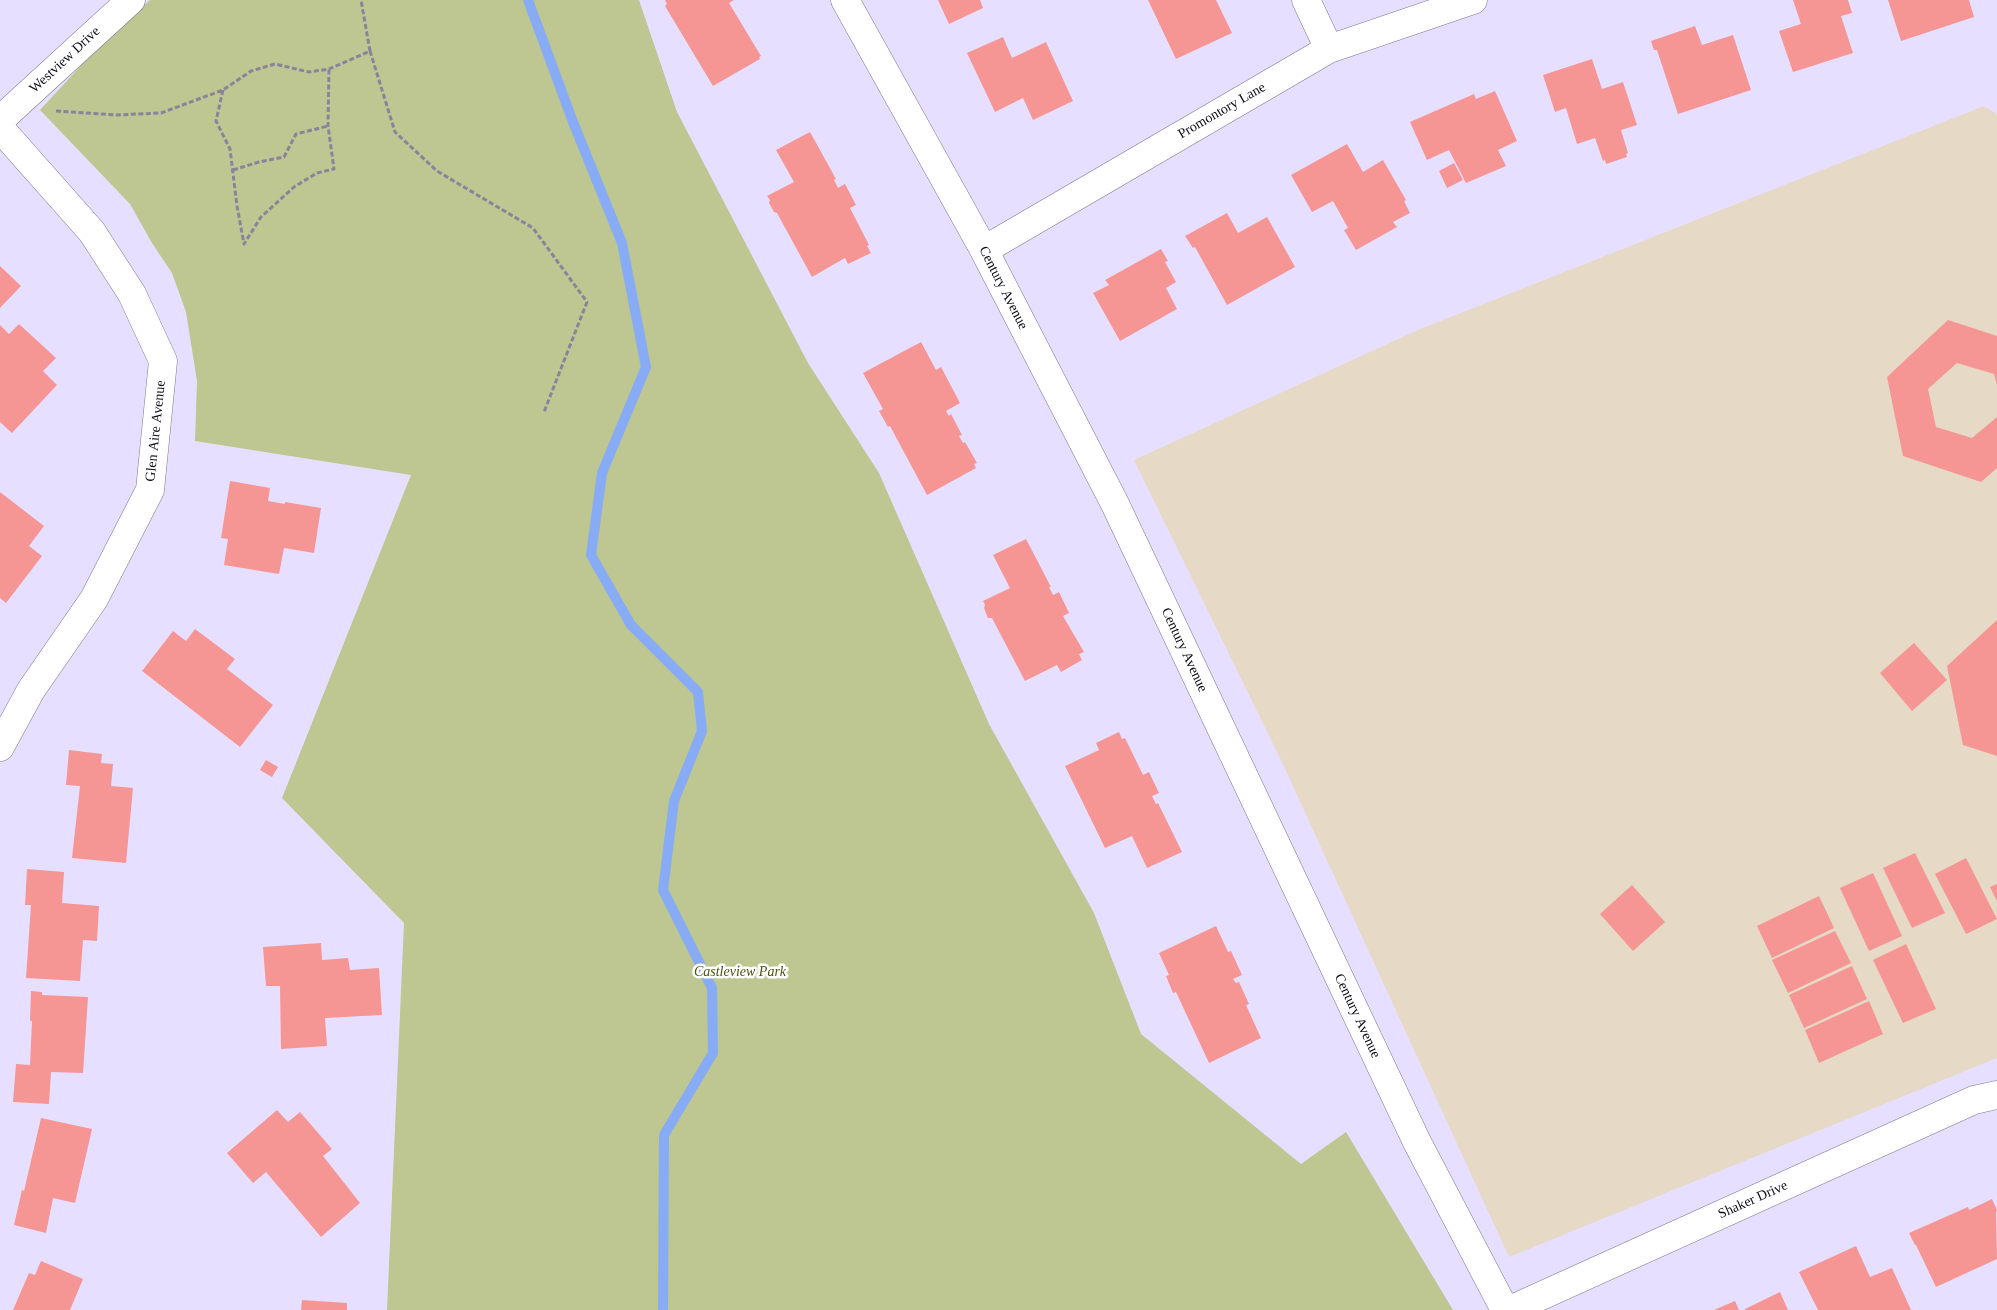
<!DOCTYPE html>
<html>
<head>
<meta charset="utf-8">
<style>
	body { margin:0 }
	canvas { display:block; background:#e7dfff }
</style>
</head>
<body>
<canvas width="1997" height="1310"></canvas>
<script>
const ctx = document.querySelector('canvas').getContext('2d');
ctx.lineJoin = 'round';
function fillPath(path, color) { ctx.fillStyle = color; ctx.fill(path, 'evenodd'); }
const poly = rows => new Path2D(rows.map(r => 'M' + r).join(''));
function trace(path, color, width, dash) { ctx.strokeStyle = color; ctx.lineWidth = width; ctx.lineCap = dash ? 'butt' : 'round'; ctx.setLineDash(dash || []); ctx.stroke(path); }
function label(font, color, halo, rows, align = 'center') {
  ctx.font = font + ' Georgia,serif'; ctx.lineWidth = 5; ctx.setLineDash([]); ctx.textBaseline = 'middle'; ctx.strokeStyle = halo; ctx.fillStyle = color; for (const [text, x, y, turn = 0] of rows) {
    ctx.save(); ctx.translate(x, y); ctx.rotate((+turn || 0) * Math.PI / 180); ctx.textAlign = isNaN(turn) ? turn : align; if (halo) ctx.strokeText(text, 0, 0); ctx.fillText(text, 0, 0); ctx.restore();
  }
}
const education = poly([
	[1984,106,1997,114,1997,1058,1509,1257,1281,760,1134,460,1418,330]
]);
const green = poly([
	[150,0,639,0,677,112,808,363,879,473,989,724,1094,913,1141,1034,1301,1164,1346,1132,1453,1310,387,1310,404,923,282,798,411,475,195,441,197,381,186,312,172,273,152,243,130,204,40,110,101,44]
]);
const stream = poly([
	[528,0,573,122,622,243,646,367,602,473,591,555,631,625,698,692,702,731,674,801,663,890,712,988,713,1053,664,1135,663,1310]
]);
const building = poly([
	[665,0,734,0,729,3,761,56,759,57,760,59,713,86,665,6,667,4],
	[938,0,980,0,983,8,949,24],
	[1148,0,1216,0,1232,33,1176,59],
	[1793,0,1848,0,1852,13,1841,16,1853,53,1793,72,1779,31,1801,24],
	[1888,0,1969,0,1974,17,1901,41],
	[1695,26,1702,45,1733,35,1751,90,1678,114,1657,50,1654,50,1651,41],
	[1003,37,1012,58,1046,42,1073,101,1033,120,1023,98,995,112,967,53],
	[1592,59,1602,89,1623,82,1637,125,1621,130,1628,153,1626,154,1627,157,1606,164,1605,160,1603,161,1595,138,1577,144,1566,108,1555,112,1543,75],
	[1495,91,1517,141,1498,150,1506,166,1466,183,1449,150,1427,160,1410,122,1474,94,1476,99],
	[810,132,836,179,834,180,838,188,845,184,856,205,850,208,869,245,867,246,871,253,848,264,845,258,812,277,777,213,774,212,769,203,770,200,767,196,794,182,776,150],
	[1347,144,1363,172,1383,160,1406,200,1404,201,1410,213,1393,222,1397,227,1356,250,1344,230,1348,228,1333,201,1312,212,1291,175],
	[1454,163,1463,180,1447,188,1439,171],
	[1227,213,1238,233,1267,217,1295,267,1227,305,1195,247,1193,248,1185,236],
	[1161,249,1168,261,1165,262,1176,282,1166,288,1177,309,1120,341,1093,293,1109,285,1105,280],
	[0,266,21,286,0,308],
	[1948,320,1997,336,1997,385,1994,374,1957,363,1928,389,1936,427,1972,438,1997,417,1997,468,1981,482,1903,456,1887,377],
	[19,324,56,358,43,371,57,385,12,433,0,422,0,325,9,334],
	[921,342,936,370,941,367,960,403,946,411,949,416,951,414,962,435,959,436,963,443,965,442,977,463,974,464,976,468,927,495,890,426,888,427,879,411,883,409,863,373],
	[230,481,270,488,268,501,285,504,285,502,321,508,314,553,284,548,279,574,224,565,228,539,221,538],
	[0,492,44,526,29,546,42,556,6,603,0,598],
	[1026,539,1051,587,1049,587,1053,595,1059,592,1069,613,1063,616,1084,652,1079,654,1082,660,1061,672,1057,665,1025,681,992,618,988,618,984,608,985,605,983,601,1010,588,993,555],
	[1997,620,1997,756,1963,745,1947,666],
	[195,629,235,659,227,669,273,705,240,747,142,671,173,631,186,641],
	[1914,643,1947,680,1912,711,1880,673],
	[1119,732,1122,739,1125,738,1143,775,1149,772,1159,793,1152,796,1156,804,1158,803,1182,852,1147,868,1132,836,1105,848,1065,766,1099,750,1096,743],
	[69,750,102,754,101,763,113,764,111,786,133,788,126,863,72,858,80,786,66,785],
	[266,760,278,767,272,777,260,770],
	[1915,853,1945,913,1912,928,1883,868],
	[1966,858,1997,919,1966,934,1935,874],
	[27,869,64,872,62,903,99,906,97,941,83,940,80,981,26,978,31,905,25,905],
	[1873,873,1902,936,1869,951,1840,888],
	[1997,884,1997,901,1990,887],
	[1632,885,1665,922,1633,951,1600,914],
	[1819,896,1834,928,1772,958,1757,926],
	[1216,926,1228,952,1231,951,1242,975,1233,979,1236,983,1239,982,1249,1004,1246,1005,1261,1038,1209,1063,1176,992,1173,993,1166,976,1169,975,1159,953],
	[1835,931,1851,963,1788,993,1772,960],
	[321,943,322,960,348,958,350,970,379,968,382,1015,325,1018,327,1046,281,1049,280,986,266,986,263,947],
	[1906,944,1936,1009,1903,1023,1873,960],
	[1852,966,1867,999,1804,1028,1789,995],
	[31,991,42,992,42,995,88,997,83,1073,51,1072,49,1104,13,1102,16,1064,30,1065,32,1021,30,1021],
	[1869,1001,1883,1034,1819,1063,1805,1030],
	[277,1110,288,1122,300,1112,332,1149,323,1156,360,1203,321,1237,266,1172,253,1183,227,1153],
	[41,1118,92,1129,75,1203,53,1198,46,1233,14,1225,22,1190,24,1191],
	[1992,1199,1997,1210,1996,1212,1997,1259,1936,1287,1916,1245,1915,1245,1909,1233,1968,1207,1969,1210],
	[1856,1246,1870,1277,1892,1268,1911,1310,1818,1310,1799,1272],
	[41,1261,83,1279,70,1310,13,1310,29,1273,35,1275],
	[1780,1292,1788,1310,1745,1310,1745,1309],
	[302,1300,347,1303,347,1310,301,1310],
	[1735,1301,1739,1310,1714,1310]
]);
const path = poly([
	[370,51,395,132,437,171,533,228,587,302,544,412],
	[223,90,216,121,230,149,237,206,244,244,261,217,294,187,317,173,334,169,328,126,329,69],
	[56,111,116,115,161,113,223,90,251,71,275,64,309,72,329,69,370,51,361,0],
	[233,170,259,162,284,157,296,134,328,126]
]);
const minor = poly([
	[845,0,984,250,1115,504,1417,1142,1505,1310],
	[1306,0,1329,49],
	[0,120,131,0],
	[0,128,92,232,132,294,163,361,150,490,94,599,31,690,0,747],
	[984,250,1329,49,1473,0],
	[1510,1310,1974,1100,1997,1095]
]);
const streetNames = [
	["Westview Drive",65,60,-43],
	["Promontory Lane",1222,111,-30],
	["Century Avenue",1003,288,63],
	["Glen Aire Avenue",156,431,-84],
	["Century Avenue",1184,650,65],
	["Century Avenue",1357,1016,65],
	["Shaker Drive",1753,1200,-24]
];
const parkNames = [
	["Castleview Park",740,972]
];
fillPath(education, '#e6d9c5');
fillPath(green, '#bec691');
trace(stream, '#88abf5', 10);
fillPath(building, '#f59695');
trace(minor, '#7c7591', 29);
trace(path, '#8a849b', 3, [5, 2.5]);
trace(minor, '#fff', 28);
label('14px', '#0d0a14', '#fff', streetNames);
label('italic 14px', '#4c520f', '#fff', parkNames);
</script>
</body>
</html>
